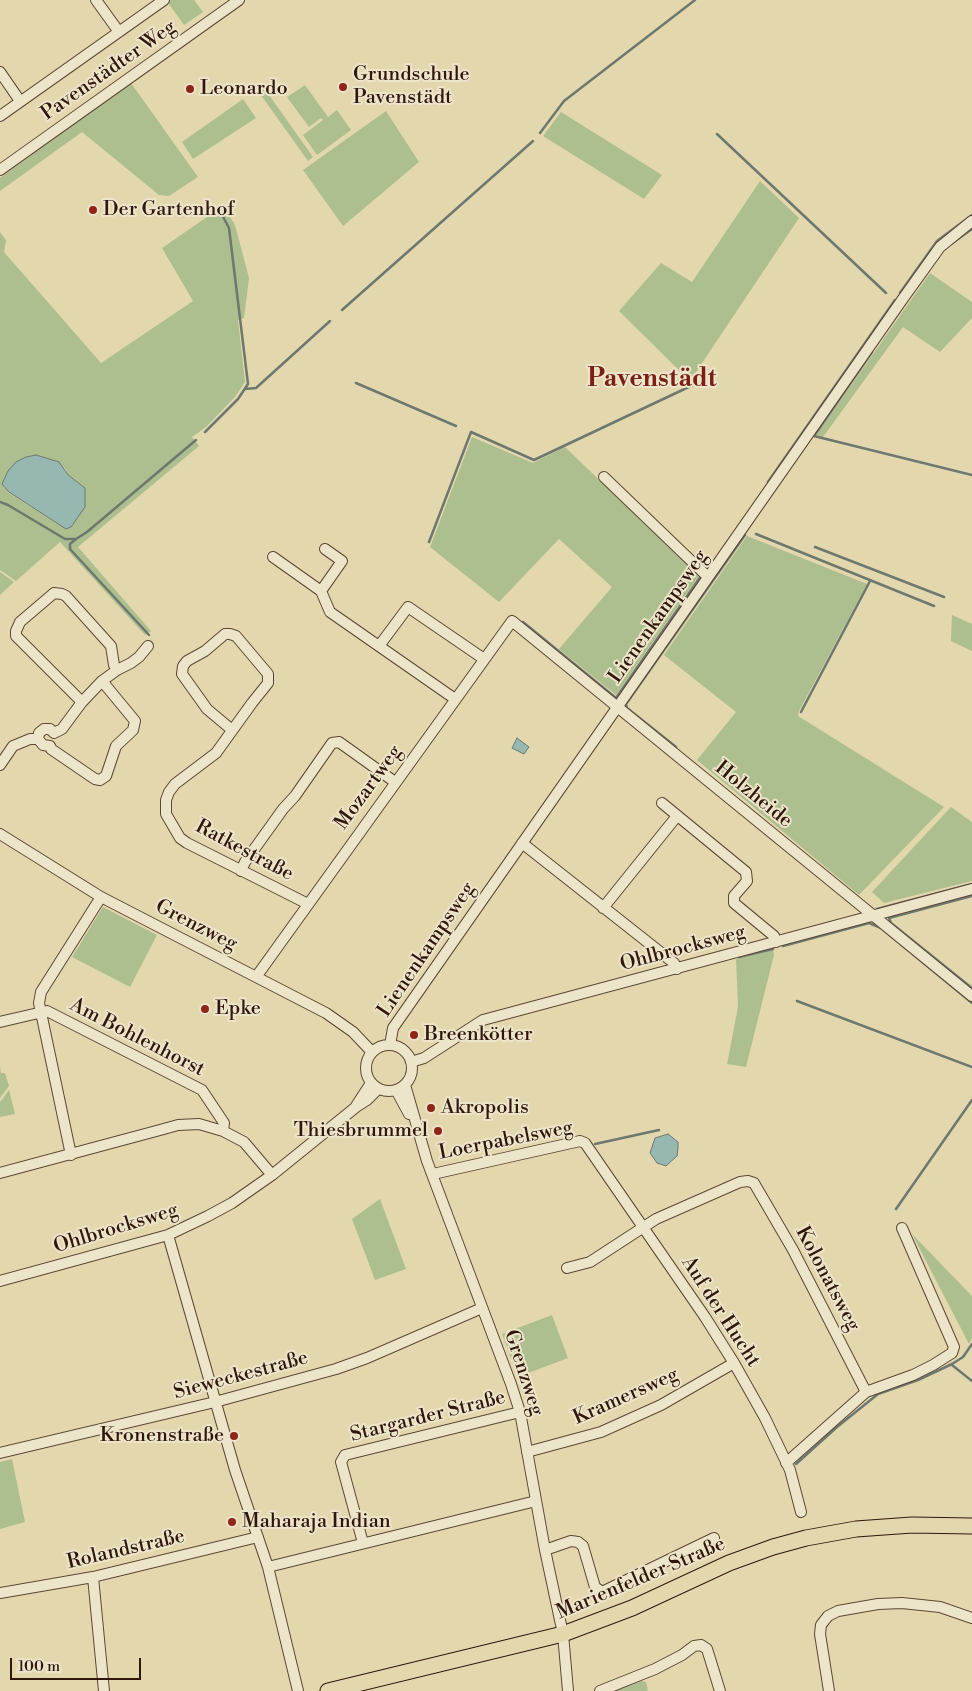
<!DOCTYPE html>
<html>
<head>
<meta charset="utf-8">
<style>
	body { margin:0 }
	#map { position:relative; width:972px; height:1691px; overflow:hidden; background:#e3d7ae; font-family:"Libre Bodoni",serif }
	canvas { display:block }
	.scale { position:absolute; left:10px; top:1658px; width:131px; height:22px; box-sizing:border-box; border:2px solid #30170c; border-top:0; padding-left:6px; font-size:15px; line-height:18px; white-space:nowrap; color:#30170c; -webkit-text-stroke:4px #ede5ca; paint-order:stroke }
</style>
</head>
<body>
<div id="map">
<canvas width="972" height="1691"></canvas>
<div class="scale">100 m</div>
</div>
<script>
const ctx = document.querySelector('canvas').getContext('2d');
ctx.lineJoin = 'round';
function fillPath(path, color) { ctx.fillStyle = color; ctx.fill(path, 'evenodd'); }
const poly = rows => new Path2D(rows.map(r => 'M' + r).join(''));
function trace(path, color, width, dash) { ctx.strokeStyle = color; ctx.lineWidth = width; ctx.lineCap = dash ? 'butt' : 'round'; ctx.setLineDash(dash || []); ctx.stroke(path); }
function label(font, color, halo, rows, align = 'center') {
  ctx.font = font + ' "Libre Bodoni",serif'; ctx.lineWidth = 4; ctx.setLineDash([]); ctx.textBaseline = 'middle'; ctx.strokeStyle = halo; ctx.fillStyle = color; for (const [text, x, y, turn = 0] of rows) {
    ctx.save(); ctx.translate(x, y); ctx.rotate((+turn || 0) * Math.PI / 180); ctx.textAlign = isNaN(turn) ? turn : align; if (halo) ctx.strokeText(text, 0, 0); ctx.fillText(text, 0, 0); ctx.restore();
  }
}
const green = poly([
	[166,0,194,0,203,12,184,25],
	[131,83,198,177,169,196,159,195,82,132,0,191,0,178],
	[305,85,328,117,337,110,351,130,317,155,303,135,323,120,321,118,309,127,287,97],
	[264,88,313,157,308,161,258,91],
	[243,99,256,118,193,159,182,142],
	[386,111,419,162,343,226,303,170],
	[561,112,662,175,644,199,543,136],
	[760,181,799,218,690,381,619,311,661,263,692,282],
	[223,206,235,225,249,278,244,318,238,320,245,382,235,397,206,427,192,437,199,446,78,547,151,631,145,635,60,542,16,581,0,570,0,232,6,240,4,252,101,363,193,301,162,248],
	[36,455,65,469,68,475,83,486,66,529,9,493,2,484],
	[930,273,972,302,972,318,940,352,903,327,823,437,816,435],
	[472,437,533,463,565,447,699,576,616,695,559,649,612,587,559,539,499,602,430,547],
	[747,536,867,584,799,711,798,716,944,807,859,895,697,760,736,712,664,655],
	[0,572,14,582,0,595],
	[952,615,972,624,972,651,951,641],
	[951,807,972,822,972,881,884,903,872,892],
	[103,907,157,935,130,987,72,957],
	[773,950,774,955,746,1067,727,1064,738,1007,736,959],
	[0,1066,1,1073,5,1073,9,1086,0,1098],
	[9,1090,15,1114,0,1117,0,1102],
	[380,1199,406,1269,375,1280,352,1219],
	[912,1234,972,1296,972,1338,969,1344],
	[552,1315,568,1358,518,1377,502,1334],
	[12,1459,25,1522,0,1529,0,1462],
	[642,1681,646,1682,648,1691,614,1691]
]);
const water = poly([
	[36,455,59,462,68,475,85,488,85,507,71,527,66,529,9,492,2,484,8,471,16,462,26,457,36,455],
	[517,738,529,747,524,754,512,748,517,738],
	[668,1134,678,1142,678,1148,677,1156,666,1166,657,1163,650,1153,655,1138,668,1134]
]);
const stream = poly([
	[540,133,564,101,695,0],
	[717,134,886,293],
	[951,244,972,229],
	[900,293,937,241,972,215],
	[342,310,533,141],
	[872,352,814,436,972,475],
	[356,383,456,426],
	[245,389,256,388,330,321],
	[205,432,238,399,248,384,229,228,220,211],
	[768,482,895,300],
	[0,502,8,505,65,539,76,539,87,532,196,440],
	[756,534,934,606],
	[76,539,70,544,70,549,149,635],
	[429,542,471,432,534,460,693,385],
	[815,547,944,597],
	[523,622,616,698,701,576],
	[801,712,870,581],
	[676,747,627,708,626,704,745,535],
	[972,896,889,918,891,923,972,988],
	[877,909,972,884],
	[783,946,869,923,881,928,972,1003],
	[739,957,773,949],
	[797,1001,972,1067],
	[595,1144,659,1130],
	[896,1209,972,1100],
	[952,1365,972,1381],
	[796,1464,837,1427,878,1394,918,1380,952,1364,963,1357,972,1344]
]);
const minor = poly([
	[96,0,119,32],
	[0,72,20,101],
	[0,116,164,0],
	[0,170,239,0],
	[604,477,708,577],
	[325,549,342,561,321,591,330,612,455,699],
	[273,557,321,591],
	[379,646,408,607,484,659],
	[82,702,16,636,16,631,20,622,54,593,62,594,66,596,111,646,114,665,117,670],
	[232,730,207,709,182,674,183,666,187,661,205,651,225,634,230,634,236,636,268,674,268,683,252,703,216,753,175,784,169,792,166,800,166,814,180,838,187,843,308,904],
	[54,733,62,729,82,702,102,681,117,670,131,663,139,657,148,646],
	[38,739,39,733,44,729,50,729,54,733],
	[0,765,13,746,30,739,38,739,43,745,50,746,51,749,95,779,100,780,106,776,116,746,133,730,135,721,102,681],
	[662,803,746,872,747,881,734,896,734,903,774,936,776,942],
	[0,834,101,897,326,1013,353,1032,372,1052],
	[522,843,674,963,677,969],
	[241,871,245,862,283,809,295,796,332,743,339,742,395,782],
	[603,908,677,816],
	[256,977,512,621,972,996],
	[0,1022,47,1011,202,1090,224,1123,223,1131],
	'366 1068a23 23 0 1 1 46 0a23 23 0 1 1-46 0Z',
	[390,1045,393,1028,902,300,940,247,972,221],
	[411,1062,424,1058,483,1020,972,889],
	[405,1085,427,1161,511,1384,520,1412,545,1550,563,1634,568,1691],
	[396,1090,409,1114],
	[356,1106,371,1083],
	[71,1155,39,1003,41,992,101,897],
	[0,1173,160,1130,178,1125,199,1124,223,1131,244,1142,272,1175],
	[433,1174,580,1141,585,1143,705,1317,734,1363,765,1418,790,1470,801,1512],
	[168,1235,235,1470,268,1567,298,1691],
	[567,1268,590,1262,656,1219,740,1182,748,1181,754,1183,793,1250,866,1392],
	[0,1281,168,1235,208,1216,232,1203,272,1175,356,1107,367,1100,378,1089],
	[527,1452,601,1432,661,1405,734,1363],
	[0,1453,215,1402,336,1369,367,1358,482,1308],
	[786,1463,866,1392,913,1375,933,1365,952,1353,954,1347,902,1228],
	[363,1543,341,1462,345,1455,520,1412],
	[545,1550,571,1541,578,1542,583,1546,595,1587,602,1592,714,1538],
	[268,1567,536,1501],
	[93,1577,104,1691],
	[0,1593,93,1577,258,1537],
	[600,1691,655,1669,682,1655,694,1646,701,1645,707,1649,720,1691],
	[829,1691,820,1634,821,1625,828,1616,838,1611,878,1604,902,1603,940,1607,972,1618]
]);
const primary = poly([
	[328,1691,563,1634,632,1608,729,1563,773,1547,806,1538,856,1529,912,1525,972,1526]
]);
const markers = [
	[343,87,5,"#8f2418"],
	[190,89,5,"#8f2418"],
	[93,210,5,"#8f2418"],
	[205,1009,5,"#8f2418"],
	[414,1035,5,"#8f2418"],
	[431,1108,5,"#8f2418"],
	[438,1131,5,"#8f2418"],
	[234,1436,5,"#8f2418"],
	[232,1522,5,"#8f2418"]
];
const streetNames = [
	["Pavenstädter Weg",109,71,-35],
	["Lienenkampsweg",659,617,-55],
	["Mozartweg",369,788,-54],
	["Holzheide",753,795,39],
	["Ratkestraße",244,851,28],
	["Grenzweg",196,926,27],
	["Ohlbrocksweg",683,949,-15],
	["Lienenkampsweg",427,950,-56],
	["Am Bohlenhorst",137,1038,27],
	["Loerpabelsweg",506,1141,-11],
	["Ohlbrocksweg",116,1229,-17],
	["Kolonatsweg",827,1279,62],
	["Auf der Hucht",720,1312,57],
	["Grenzweg",523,1373,72],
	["Sieweckestraße",241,1376,-15],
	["Kramersweg",626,1397,-24],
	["Stargarder Straße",428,1417,-14],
	["Rolandstraße",126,1550,-13],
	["Marienfelder Straße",641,1579,-23]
];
const poiNames = [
	["Grundschule",353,75],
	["Pavenstädt",353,98],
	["Leonardo",200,89],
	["Der Gartenhof",103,210],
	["Epke",215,1009],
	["Breenkötter",424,1035],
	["Akropolis",441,1108],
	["Thiesbrummel",428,1131,"right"],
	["Kronenstraße",224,1436,"right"],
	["Maharaja Indian",242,1522]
];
const districtNames = [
	["Pavenstädt",652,380]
];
fillPath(green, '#adbf8f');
fillPath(water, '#96b8b1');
trace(water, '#6d786f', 1);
trace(stream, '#6d786f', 2.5);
trace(minor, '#5d4734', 12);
trace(primary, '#30170c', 17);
trace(minor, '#ede5ca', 10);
trace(primary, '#e3d7ae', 15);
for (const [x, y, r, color] of markers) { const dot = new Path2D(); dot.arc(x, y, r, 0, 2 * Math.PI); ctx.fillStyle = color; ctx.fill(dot); trace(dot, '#ede5ca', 2); }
label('20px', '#30170c', '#ede5ca', streetNames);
label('20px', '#30170c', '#ede5ca', poiNames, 'left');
label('bold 25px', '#7a1f14', '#ede5ca', districtNames);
</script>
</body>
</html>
